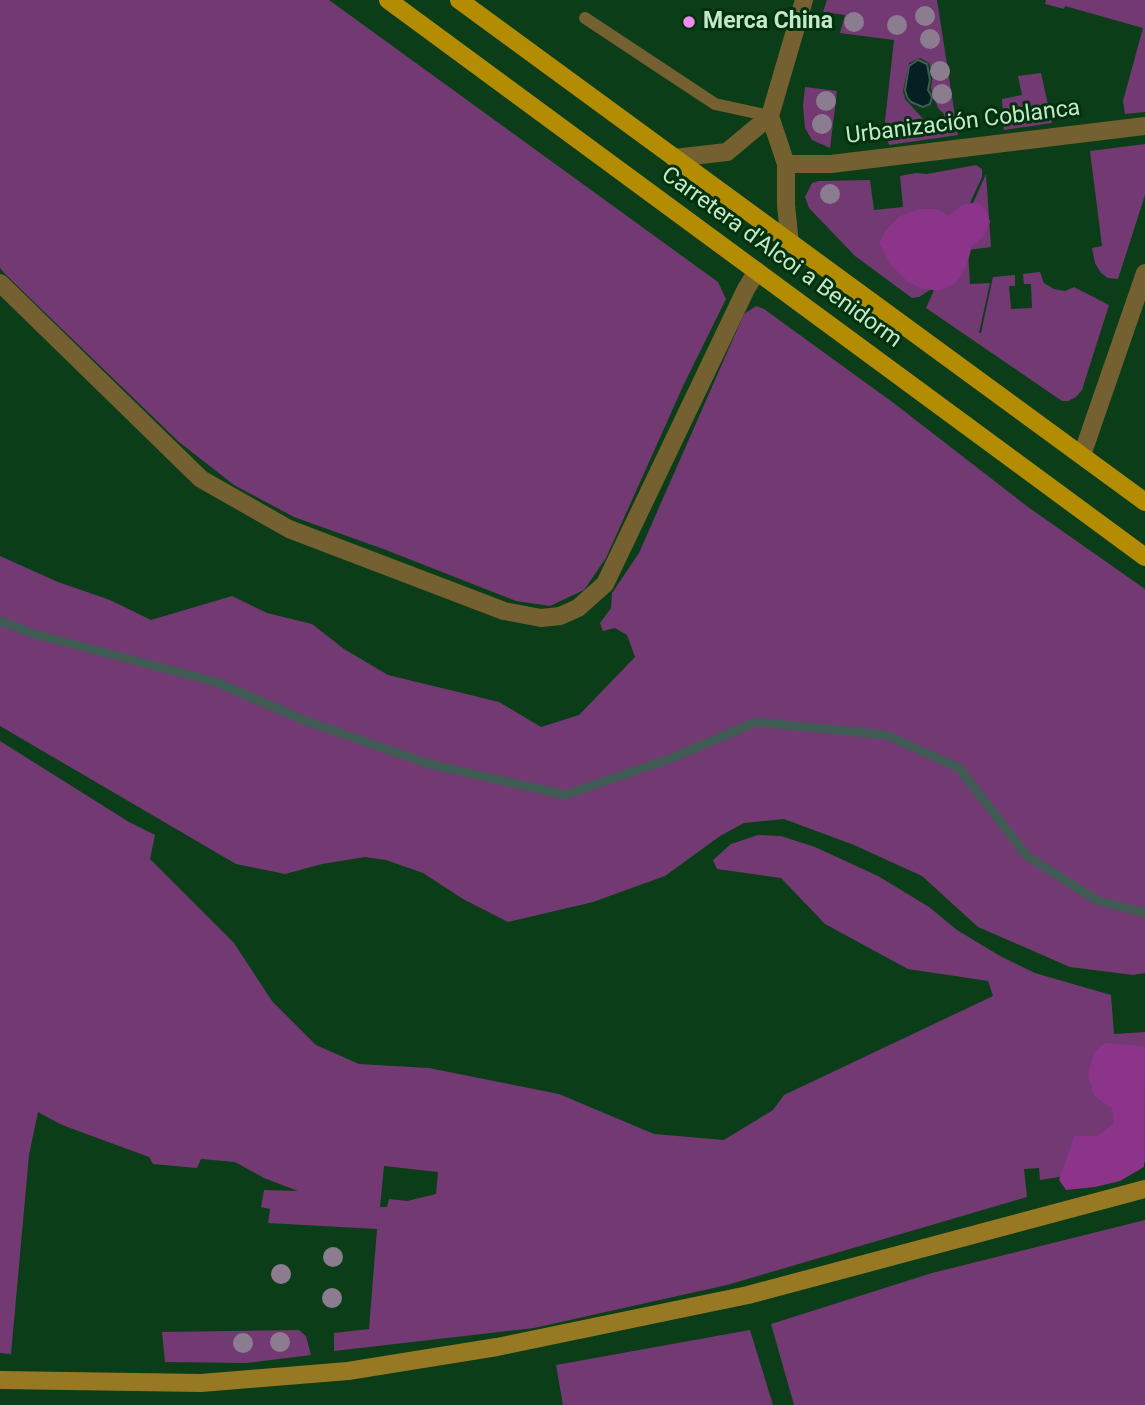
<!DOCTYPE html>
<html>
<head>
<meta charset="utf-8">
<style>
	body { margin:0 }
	canvas { display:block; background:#0a3d18 }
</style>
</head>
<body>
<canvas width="1145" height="1405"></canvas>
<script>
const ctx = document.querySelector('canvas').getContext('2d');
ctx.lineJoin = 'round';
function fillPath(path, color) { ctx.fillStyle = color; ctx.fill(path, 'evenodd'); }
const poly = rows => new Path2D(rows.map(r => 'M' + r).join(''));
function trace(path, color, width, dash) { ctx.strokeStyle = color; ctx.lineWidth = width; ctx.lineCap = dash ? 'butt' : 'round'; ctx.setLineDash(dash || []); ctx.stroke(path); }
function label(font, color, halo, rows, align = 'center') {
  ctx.font = font + ' Roboto,sans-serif'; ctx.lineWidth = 6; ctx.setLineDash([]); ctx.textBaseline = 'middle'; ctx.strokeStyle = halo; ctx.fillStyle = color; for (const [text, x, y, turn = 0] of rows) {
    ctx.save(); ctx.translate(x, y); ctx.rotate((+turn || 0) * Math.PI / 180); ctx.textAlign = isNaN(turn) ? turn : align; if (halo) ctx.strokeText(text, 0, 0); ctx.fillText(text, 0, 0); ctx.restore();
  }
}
const green = poly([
	[0,0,329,0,718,282,726,299,684,384,606,558,584,590,550,606,516,601,386,550,294,517,234,485,179,442,5,274,0,268],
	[827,0,937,0,958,135,889,145,884,130,894,40,840,33,845,15,823,12],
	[920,58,929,63,933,74,931,88,938,108,944,114,943,122,938,128,926,122,905,99,903,91,909,63],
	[1046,0,1145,0,1145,112,1125,114,1123,101,1143,28,1065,6,1064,9,1045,4],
	[1041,73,1052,123,1004,130,1002,99,1022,95,1018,76],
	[805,87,837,91,830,148,812,140,805,128,803,106],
	[1145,144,1145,195,1118,279,1108,278,1101,273,1095,263,1092,248,1102,246,1090,151],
	[976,165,982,169,982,177,930,290,919,297,912,298,855,256,809,208,805,197,812,183,819,181,870,180,874,210,903,207,900,176,916,173,927,174],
	[986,174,991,247,968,250,970,284,990,283,979,333,981,333,993,277,1015,275,1015,286,1009,286,1011,309,1032,308,1031,284,1024,284,1023,274,1040,272,1044,283,1054,289,1065,291,1074,287,1109,305,1082,390,1076,397,1068,401,1062,401,926,308],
	[756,306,764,309,895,404,1028,507,1145,589,1145,973,1133,975,1070,967,978,927,922,876,854,845,784,819,744,823,720,836,665,876,593,902,508,922,463,899,423,873,386,860,365,857,322,864,285,874,236,864,0,726,0,556,58,582,110,600,151,620,232,596,267,613,312,624,344,649,388,675,499,702,541,727,579,715,635,657,627,635,615,628,603,631,600,623,611,608,612,593,639,553,744,314],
	[0,741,129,822,155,835,150,859,234,943,272,1001,316,1045,359,1064,429,1068,559,1094,654,1134,724,1140,773,1110,784,1095,993,996,988,981,908,969,825,924,781,878,717,869,713,860,731,844,758,835,781,836,815,847,878,876,929,907,957,930,1000,956,1035,973,1111,995,1114,1034,1145,1032,1145,1163,1040,1180,1039,1168,1024,1169,1027,1197,727,1285,534,1328,334,1351,334,1333,369,1329,377,1229,268,1223,270,1209,261,1207,264,1190,298,1191,264,1178,235,1162,201,1159,197,1168,153,1164,149,1157,62,1125,38,1112,29,1155,11,1354,0,1353],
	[384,1166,438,1172,436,1194,407,1201,389,1199,387,1207,380,1207],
	[1145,1220,1145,1405,794,1405,771,1324,932,1273],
	[299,1330,306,1336,311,1355,247,1363,165,1362,162,1332],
	[750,1330,773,1405,563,1405,556,1365]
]);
const forest = poly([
	[977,202,985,208,990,222,983,237,972,246,967,264,956,283,939,291,920,288,908,282,891,265,879,243,886,230,900,216,920,209,936,209,949,216,962,205],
	[1105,1043,1145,1046,1144,1167,1120,1181,1095,1187,1066,1190,1059,1180,1074,1136,1097,1136,1114,1123,1112,1108,1094,1096,1088,1075,1094,1052]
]);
const water = poly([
	[918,60,927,64,930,80,928,90,932,97,930,104,923,107,911,102,907,97,905,90,909,66,918,60]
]);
const stream = poly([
	[0,621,34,634,216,682,306,721,429,764,565,795,672,758,756,722,886,735,959,768,1027,856,1098,901,1145,913]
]);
const service = poly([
	[585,18,715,104,770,116]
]);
const minor = poly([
	[770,116,786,164,786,205,790,244],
	[770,116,804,0],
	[674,158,727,152,770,116],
	[786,164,831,164,1145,126],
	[0,283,201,479,289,529,504,611,541,618,560,616,578,608,605,584,746,289,757,271],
	[1082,455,1145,273]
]);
const secondary = poly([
	[0,1380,201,1383,348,1371,497,1347,748,1295,1145,1189]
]);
const primary = poly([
	[388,0,1145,557],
	[459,0,1145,502]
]);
const trees = [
	[925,16],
	[854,22],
	[897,25],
	[930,39],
	[940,71],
	[942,94],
	[826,101],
	[822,124],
	[909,129],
	[830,194],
	[333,1257],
	[281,1274],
	[332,1298],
	[280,1342],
	[243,1343]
];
const markers = [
	[689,22,7,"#f389f1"]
];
const poiNames = [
	["Merca China",703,22]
];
const streetNames = [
	["Urbanización Coblanca",963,123,-7],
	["Carretera d'Alcoi a Benidorm",781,258,36]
];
fillPath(green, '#733972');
fillPath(forest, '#8b348a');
fillPath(water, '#051f22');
trace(water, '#3f5b54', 2);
trace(stream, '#3f5b54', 9);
trace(service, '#746030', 12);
trace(minor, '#746030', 18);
trace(secondary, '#987923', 18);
trace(primary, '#b48c02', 18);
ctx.fillStyle = '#8b7d8f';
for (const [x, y] of trees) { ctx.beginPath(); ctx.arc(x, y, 10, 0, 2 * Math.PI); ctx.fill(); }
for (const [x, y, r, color] of markers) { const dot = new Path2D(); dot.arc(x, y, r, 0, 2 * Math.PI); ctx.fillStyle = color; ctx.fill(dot); trace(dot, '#00330d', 2.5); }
label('bold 23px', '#c6e7ca', '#00330d', poiNames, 'left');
label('23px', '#c6e7ca', '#00330d', streetNames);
</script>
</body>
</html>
